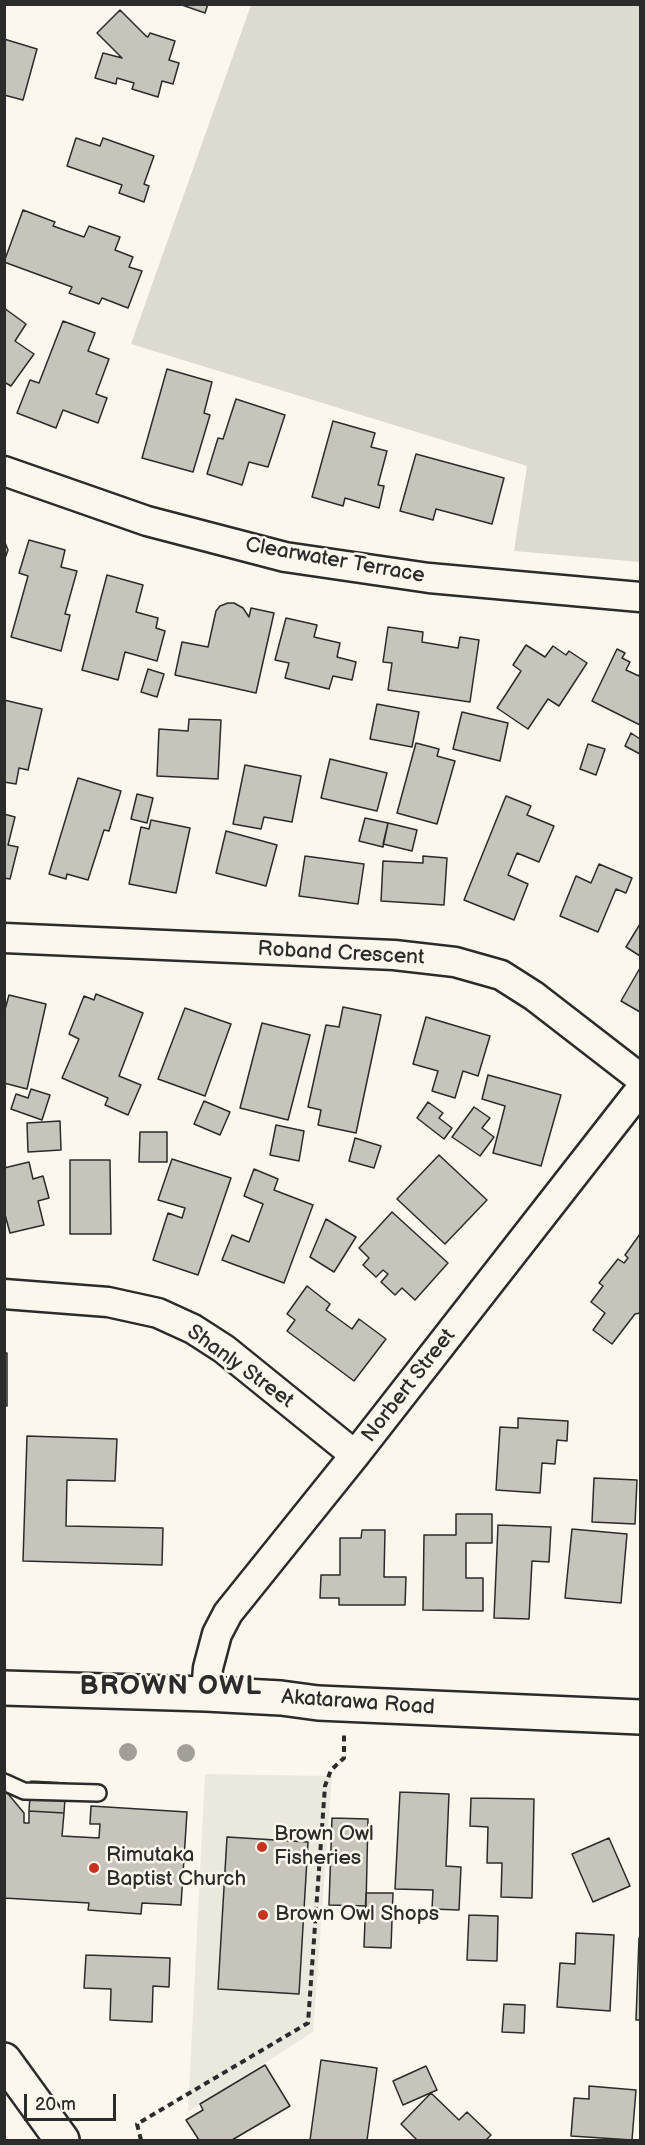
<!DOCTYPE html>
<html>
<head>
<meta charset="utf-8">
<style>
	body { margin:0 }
	#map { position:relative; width:645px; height:2145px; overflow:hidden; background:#fbf7ec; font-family:"Balsamiq Sans",sans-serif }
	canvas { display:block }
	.frame { position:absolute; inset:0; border:6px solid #2b2b2b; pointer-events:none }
	.scale { position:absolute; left:24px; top:2094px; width:92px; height:27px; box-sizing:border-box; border:3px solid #2b2b2b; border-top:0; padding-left:8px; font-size:18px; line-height:21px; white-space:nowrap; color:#2b2b2b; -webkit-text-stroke:4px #fbf7ec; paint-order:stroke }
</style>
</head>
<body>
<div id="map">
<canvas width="645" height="2145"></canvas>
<div class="frame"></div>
<div class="scale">20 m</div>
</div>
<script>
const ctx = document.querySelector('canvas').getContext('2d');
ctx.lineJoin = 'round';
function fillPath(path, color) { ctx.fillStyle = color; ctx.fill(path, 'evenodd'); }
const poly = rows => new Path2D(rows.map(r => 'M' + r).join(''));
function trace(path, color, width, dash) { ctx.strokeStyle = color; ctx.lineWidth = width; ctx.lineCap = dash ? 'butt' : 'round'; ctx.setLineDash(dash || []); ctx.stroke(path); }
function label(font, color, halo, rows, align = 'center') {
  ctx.font = font + ' "Balsamiq Sans",sans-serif'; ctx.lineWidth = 5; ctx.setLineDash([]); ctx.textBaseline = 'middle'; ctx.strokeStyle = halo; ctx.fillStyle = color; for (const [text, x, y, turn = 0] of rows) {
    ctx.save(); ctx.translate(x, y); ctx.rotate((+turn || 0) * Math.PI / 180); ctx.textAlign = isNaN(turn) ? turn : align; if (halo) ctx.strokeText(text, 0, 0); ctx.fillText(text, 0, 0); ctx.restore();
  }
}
const built = poly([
	[205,1774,332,1776,313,2032,188,2112]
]);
const green = poly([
	[251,5,640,5,640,562,514,551,527,466,131,344]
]);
const building = poly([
	[179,4,208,4,205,13,179,4],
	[120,10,146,36,148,37,150,33,175,41,169,60,179,63,173,84,162,81,158,97,132,89,134,83,117,78,116,84,95,78,103,53,122,58,97,33,120,10],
	[4,39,37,49,23,100,4,95,4,39],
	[76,138,100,146,103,138,154,156,144,184,149,186,144,202,119,193,122,185,67,166,76,138],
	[23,210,55,222,53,226,84,237,89,226,120,237,115,250,133,257,129,267,142,271,128,308,102,298,99,304,69,293,72,287,4,262,23,210],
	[4,308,26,324,15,341,34,354,11,386,4,382,4,308],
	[63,321,95,333,88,351,109,359,96,394,107,398,98,423,63,410,56,428,17,413,30,380,39,383,63,321],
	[167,369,212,382,204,413,210,415,193,472,142,458,167,369],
	[236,399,285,415,268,467,249,462,242,485,207,474,218,438,223,439,236,399],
	[333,421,375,433,371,447,387,451,378,485,384,486,379,508,345,498,343,506,312,497,333,421],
	[416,454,504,478,492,524,436,509,433,520,400,511,416,454],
	[4,540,8,550,4,561,4,540],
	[29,540,65,550,61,567,77,571,65,614,70,615,61,651,11,637,28,576,19,573,29,540],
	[107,575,143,585,136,612,158,618,156,628,165,631,157,661,125,652,118,680,82,670,107,575],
	[228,603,234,603,243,608,249,617,251,608,274,613,256,693,175,675,182,642,208,647,216,611,220,606,228,603],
	[286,618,317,625,314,637,340,643,337,657,356,662,352,680,333,676,329,689,285,678,289,663,275,660,286,618],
	[388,627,423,632,422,642,458,648,460,637,479,640,470,702,388,690,392,663,383,662,388,627],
	[526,645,545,657,553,646,566,655,569,651,587,663,559,706,548,699,528,729,497,708,521,671,513,665,526,645],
	[617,649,625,653,622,658,630,662,626,670,639,676,640,673,640,725,592,701,617,649],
	[148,669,164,674,157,697,141,692,148,669],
	[4,700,42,709,28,770,19,768,16,784,4,782,4,700],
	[377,704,419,712,412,747,370,739,377,704],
	[462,712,508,723,500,761,453,749,462,712],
	[189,719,221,720,218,779,157,776,159,729,188,731,189,719],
	[631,733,640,739,640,754,625,746,631,733],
	[416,743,439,749,437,756,455,761,437,824,397,813,416,743],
	[588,744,605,749,596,775,580,769,588,744],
	[330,759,387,773,377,811,321,798,330,759],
	[245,765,301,776,292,822,264,817,261,829,233,824,245,765],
	[78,778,121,791,109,831,104,830,88,880,67,874,66,879,49,874,78,778],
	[137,794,153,798,147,823,131,819,137,794],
	[506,796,531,806,527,815,554,826,539,862,517,853,508,875,528,884,514,920,464,900,506,796],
	[4,814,15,817,8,845,18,847,10,879,4,878,4,814],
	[365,818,388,823,383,847,359,841,365,818],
	[151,820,190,828,176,893,129,884,141,827,149,829,151,820],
	[388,823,417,830,412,851,383,844,388,823],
	[226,831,277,845,266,886,216,873,226,831],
	[305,856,364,864,358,904,299,896,305,856],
	[423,856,447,858,444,905,381,901,383,861,423,863,423,856],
	[599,864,632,878,626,893,616,889,598,932,560,916,576,876,591,883,599,864],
	[640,924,640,956,626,947,640,924],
	[640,968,640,1012,621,1001,640,968],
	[96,994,143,1013,119,1076,141,1085,128,1115,105,1105,108,1098,62,1078,79,1039,69,1034,84,996,94,1000,96,994],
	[9,995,46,1004,27,1089,4,1083,4,1013,9,995],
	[343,1007,381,1015,356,1133,318,1125,321,1110,308,1107,326,1025,339,1027,343,1007],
	[185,1008,231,1024,205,1096,158,1079,185,1008],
	[426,1017,490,1036,478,1076,463,1071,455,1098,432,1091,438,1071,413,1064,426,1017],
	[262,1023,310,1035,288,1120,240,1108,262,1023],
	[488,1075,561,1095,541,1166,493,1153,505,1106,482,1099,488,1075],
	[31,1089,50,1095,42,1120,11,1109,16,1094,28,1098,31,1089],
	[204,1101,230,1112,220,1135,194,1124,204,1101],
	[428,1102,443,1113,439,1118,452,1128,444,1139,417,1118,428,1102],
	[474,1107,490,1118,482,1128,494,1137,480,1156,452,1137,474,1107],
	[60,1121,61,1150,28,1152,27,1123,60,1121],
	[276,1125,304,1131,299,1161,270,1155,276,1125],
	[140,1132,167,1132,167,1162,139,1162,140,1132],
	[355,1138,381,1146,374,1168,349,1161,355,1138],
	[439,1155,487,1200,445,1244,397,1199,439,1155],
	[172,1159,231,1178,198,1275,153,1260,168,1213,182,1218,185,1208,158,1200,172,1159],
	[70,1160,110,1160,111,1234,70,1234,70,1160],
	[29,1162,33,1179,43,1176,49,1198,38,1201,44,1225,10,1233,4,1211,4,1168,29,1162],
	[254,1169,278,1179,274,1190,313,1205,284,1283,222,1260,232,1235,249,1242,263,1204,244,1196,254,1169],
	[392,1212,448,1263,415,1300,402,1288,395,1295,381,1282,388,1274,383,1270,376,1277,363,1265,369,1258,359,1248,392,1212],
	[326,1219,356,1237,334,1272,310,1257,326,1219],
	[640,1234,640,1313,635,1314,612,1344,593,1330,605,1313,591,1302,603,1286,599,1283,618,1259,624,1263,628,1258,625,1255,640,1234],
	[307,1286,330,1304,326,1310,352,1329,359,1319,386,1339,354,1381,287,1331,295,1320,287,1314,307,1286],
	[4,1353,7,1353,7,1406,4,1405,4,1353],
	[518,1418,568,1421,567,1441,557,1440,555,1464,542,1463,540,1493,496,1490,500,1427,518,1428,518,1418],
	[27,1436,117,1439,115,1481,67,1480,66,1526,163,1528,162,1565,23,1561,27,1436],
	[594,1478,637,1480,635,1524,592,1522,594,1478],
	[456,1514,492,1514,492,1543,466,1543,466,1578,483,1578,483,1611,423,1610,424,1535,456,1535,456,1514],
	[498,1525,551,1527,549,1562,532,1561,529,1619,494,1618,498,1525],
	[572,1529,627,1534,621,1603,565,1598,572,1529],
	[362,1530,385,1530,384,1577,406,1577,405,1605,339,1605,339,1598,320,1598,321,1575,340,1575,340,1538,361,1538,362,1530],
	[31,1781,66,1783,64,1813,29,1811,31,1781],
	[4,1789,24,1813,24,1823,29,1823,29,1811,64,1813,62,1836,99,1838,100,1824,90,1824,91,1806,187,1812,181,1905,142,1903,141,1914,88,1910,89,1903,4,1898,4,1789],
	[400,1792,449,1794,446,1866,461,1867,459,1910,432,1909,433,1890,395,1889,400,1792],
	[471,1798,534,1799,532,1898,501,1897,502,1863,487,1863,488,1827,470,1826,471,1798],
	[332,1818,368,1819,366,1906,329,1905,332,1818],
	[227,1837,308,1842,299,1994,218,1989,227,1837],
	[609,1838,630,1886,593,1902,572,1854,609,1838],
	[366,1893,393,1893,391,1948,364,1947,366,1893],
	[469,1915,498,1916,497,1961,467,1960,469,1915],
	[576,1933,614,1935,610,2011,557,2007,560,1963,575,1964,576,1933],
	[639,1938,640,1938,640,2020,636,2020,639,1938],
	[86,1955,170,1958,169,1987,153,1986,152,2022,110,2020,111,1989,84,1988,86,1955],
	[504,2004,525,2005,524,2033,502,2032,504,2004],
	[321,2060,377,2068,367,2140,310,2140,321,2060],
	[265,2065,290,2106,232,2140,199,2140,186,2120,203,2110,200,2104,265,2065],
	[426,2066,437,2090,403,2105,393,2081,426,2066],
	[589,2086,636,2090,632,2140,571,2136,574,2098,589,2099,589,2086],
	[431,2093,459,2120,467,2112,491,2135,486,2140,417,2140,401,2124,431,2093]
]);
const path = poly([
	[141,2140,137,2124,308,2023,325,1786,331,1770,344,1758,344,1734]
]);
const lane = poly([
	[4,1782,24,1791,98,1793]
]);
const street = poly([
	[4,471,147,521,285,557,429,578,640,597],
	[4,938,394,955,455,962,501,975,534,996,640,1078],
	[4,1294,108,1302,158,1313,193,1329,224,1349,355,1455],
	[206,1694,208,1668,217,1634,228,1613,355,1455,640,1090]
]);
const secondary = poly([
	[4,1688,206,1694,281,1698,318,1703,640,1717]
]);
const highway = poly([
	[4,2060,62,2140]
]);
const trees = [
	[128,1752],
	[186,1753]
];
const markers = [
	[262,1847,6,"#c8321e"],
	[94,1868,6,"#c8321e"],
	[263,1915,6,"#c8321e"]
];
const streetNames = [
	["Clearwater Terrace",335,561,10],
	["Roband Crescent",341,954,3],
	["Shanly Street",240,1367,36],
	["Norbert Street",409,1386,-52],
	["Akatarawa Road",358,1703,4]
];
const poiNames = [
	["Brown Owl",274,1835],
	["Fisheries",274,1859],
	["Rimutaka",106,1856],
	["Baptist Church",106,1880],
	["Brown Owl Shops",275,1915]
];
const districtNames = [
	["BROWN OWL",171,1687]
];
fillPath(built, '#ebe8de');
fillPath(green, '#dddad0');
fillPath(building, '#c7c4bc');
trace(building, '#2b2b2b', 1.5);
trace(lane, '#2b2b2b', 20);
trace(street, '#2b2b2b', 33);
trace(secondary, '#2b2b2b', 38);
trace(highway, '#2b2b2b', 38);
trace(path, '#2b2b2b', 4, [6, 4.5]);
trace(lane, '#fbf7ec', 15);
trace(street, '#fbf7ec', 28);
trace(secondary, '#fbf7ec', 33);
trace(highway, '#fbf7ec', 33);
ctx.fillStyle = '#a19f98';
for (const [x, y] of trees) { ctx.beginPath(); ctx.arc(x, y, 9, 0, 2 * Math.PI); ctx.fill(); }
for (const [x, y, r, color] of markers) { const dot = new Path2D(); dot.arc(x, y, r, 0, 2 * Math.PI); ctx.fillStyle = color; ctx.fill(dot); trace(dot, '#fbf7ec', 2); }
label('21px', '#2b2b2b', '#fbf7ec', streetNames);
label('21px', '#2b2b2b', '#fbf7ec', poiNames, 'left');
ctx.letterSpacing = '1.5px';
label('bold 27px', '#2b2b2b', '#fbf7ec', districtNames);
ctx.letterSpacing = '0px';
</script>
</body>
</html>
